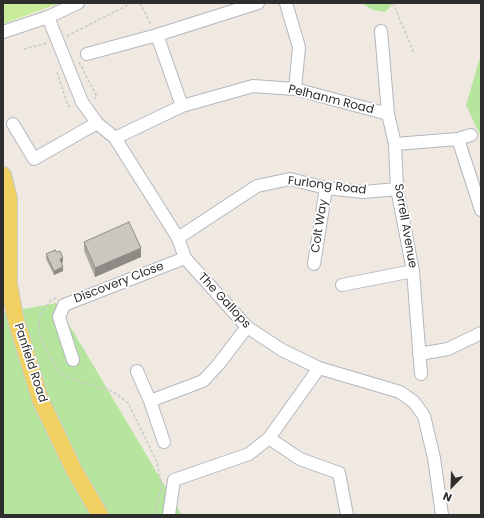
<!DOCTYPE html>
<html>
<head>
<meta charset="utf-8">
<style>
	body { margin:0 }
	#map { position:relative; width:484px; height:518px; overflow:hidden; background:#efe9e1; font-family:Poppins,sans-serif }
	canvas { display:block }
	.frame { position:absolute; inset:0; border:4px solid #2e2e2e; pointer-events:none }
	.north { position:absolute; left:432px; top:466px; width:40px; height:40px; -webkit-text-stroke:3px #fff; paint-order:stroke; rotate:203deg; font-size:11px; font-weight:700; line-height:16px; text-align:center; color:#2e2e2e }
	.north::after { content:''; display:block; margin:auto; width:14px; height:18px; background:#2e2e2e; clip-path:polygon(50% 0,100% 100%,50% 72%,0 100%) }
</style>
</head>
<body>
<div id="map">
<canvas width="484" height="518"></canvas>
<div class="frame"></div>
<div class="north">N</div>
</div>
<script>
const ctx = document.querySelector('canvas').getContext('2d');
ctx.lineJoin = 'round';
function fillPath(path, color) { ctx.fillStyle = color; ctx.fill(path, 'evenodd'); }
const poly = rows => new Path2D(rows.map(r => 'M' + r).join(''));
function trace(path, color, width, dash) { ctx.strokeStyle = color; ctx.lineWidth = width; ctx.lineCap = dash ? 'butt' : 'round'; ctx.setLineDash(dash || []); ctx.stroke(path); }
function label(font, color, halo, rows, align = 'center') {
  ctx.font = font + ' Poppins,sans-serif'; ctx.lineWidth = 3.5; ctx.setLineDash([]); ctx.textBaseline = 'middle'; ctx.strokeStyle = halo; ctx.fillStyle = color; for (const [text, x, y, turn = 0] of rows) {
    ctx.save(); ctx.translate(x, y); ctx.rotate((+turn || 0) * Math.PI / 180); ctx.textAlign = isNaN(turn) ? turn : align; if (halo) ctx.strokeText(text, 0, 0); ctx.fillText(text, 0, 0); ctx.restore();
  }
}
const green = poly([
	[361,3,389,3,392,5,385,12,373,10],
	[481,54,481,137,466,105],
	[56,303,86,353,182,515,3,515,3,313]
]);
const pitch = poly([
	[3,3,60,3,3,24]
]);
const path = poly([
	[140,3,151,25],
	[393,3,414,53],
	[67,36,132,3],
	[24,49,47,43],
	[79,62,97,97,93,99],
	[57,72,68,106,72,105],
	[56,298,51,300,40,314,39,332,47,353,59,372,75,380,112,391,128,403,156,460,162,485,155,511,155,515]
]);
const minor = poly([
	[286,3,299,47,295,89],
	[48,17,82,102,97,123,115,138,178,238,185,258,247,327,282,350,319,368,400,392,414,402,424,416,434,458,442,515],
	[381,31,388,114,395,144,397,189,413,271,421,374],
	[3,32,48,17,78,3],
	[157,35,182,106],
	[87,54,157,35,258,3],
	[13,124,34,159,97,123],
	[115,138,182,106,253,86,295,89,388,114],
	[458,139,481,210],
	[395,144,458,139,471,135],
	[178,238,257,186,290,179,326,188,363,192,397,189],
	[314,264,326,188],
	[342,285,413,271],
	[419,354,448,349,481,333],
	[73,360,59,317,64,305,185,258],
	[137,371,150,401,164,442],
	[150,401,203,381,218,365,247,327],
	[269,438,300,459,339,473,347,515],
	[169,515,174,480,249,454,269,438,319,368]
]);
const major = poly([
	[3,175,9,199,9,284,15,317,40,399,74,470,100,515]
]);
const wall = poly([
	[84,242,141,257,95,277,84,251],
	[56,252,63,262,61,263,63,271,54,275,46,259,46,254]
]);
const shadedWall = poly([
	[141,248,141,257,95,277,95,268],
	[63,258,63,262,60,264,60,259],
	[63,267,63,271,54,275,54,271]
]);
const building = poly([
	[129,222,141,248,95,268,84,242,129,222],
	[55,250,56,252,60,251,63,258,60,259,63,267,54,271,46,254,55,250]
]);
const streetNames = [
	["Pelhanm Road",331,100,14],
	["Furlong Road",327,186,7],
	["Colt Way",320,226,-81],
	["Sorrell Avenue",405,226,80],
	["Discovery Close",119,283,-21],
	["The Gallops",224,301,47],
	["Panfield Road",30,363,72]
];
fillPath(green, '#b6e59e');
fillPath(pitch, '#c9ec9a');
trace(minor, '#b4b7c1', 14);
trace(major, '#c9c9c9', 18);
trace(path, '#c9c9c9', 1.5, [3, 2]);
trace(minor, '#fff', 12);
trace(major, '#f2d163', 16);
fillPath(wall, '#afaba4');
fillPath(shadedWall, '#8e8b86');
fillPath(building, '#cbc7bf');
trace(building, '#8e8b86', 1);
label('12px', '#2e2e2e', '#fff', streetNames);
</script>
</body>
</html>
